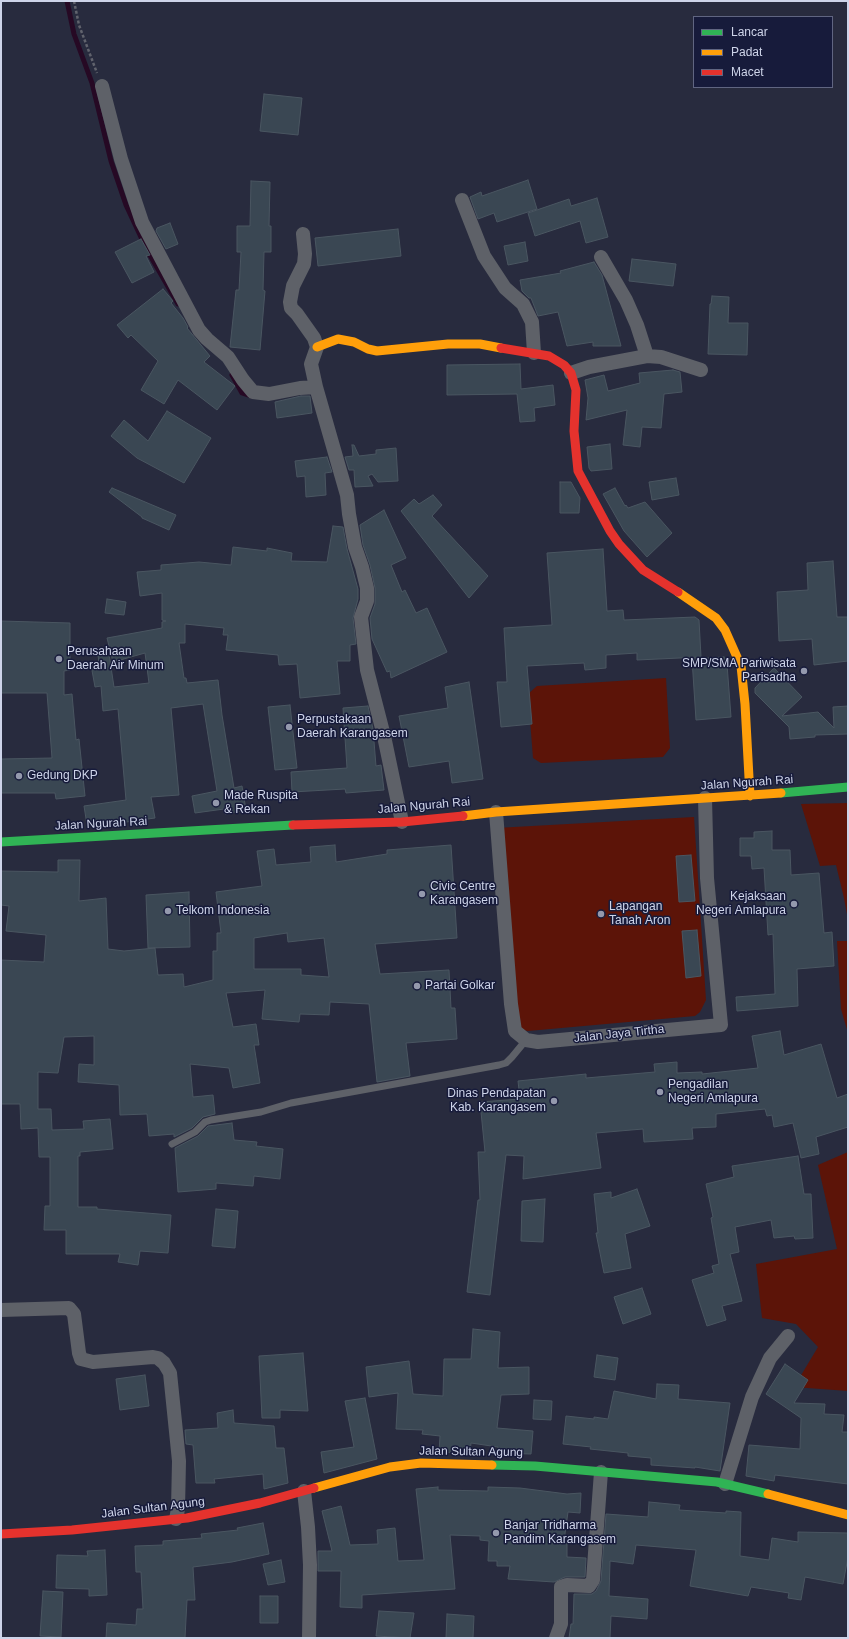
<!DOCTYPE html>
<html>
<head>
<meta charset="utf-8">
<style>
	body { margin:0 }
	#map { position:relative; width:849px; height:1639px; overflow:hidden; background:#282b3e; font-family:Arial,sans-serif }
	canvas { display:block }
	.frame { position:absolute; inset:0; border:2px solid #ced4e9; pointer-events:none }
	.legend { position:absolute; left:693px; top:16px; width:140px; height:72px; box-sizing:border-box; background:#171b3b; border:1px solid #606581; margin:0; padding:5px 7px; list-style:none; font-size:12px; color:#ced4e9 }
	.legend li { display:flex; align-items:center; gap:8px; height:20px }
	.legend b { width:20px; border:1px solid #606581 }
</style>
</head>
<body>
<div id="map">
<canvas width="849" height="1639"></canvas>
<div class="frame"></div>
<ul class="legend">
<li><b style="height:5px;background:#30b455"></b>Lancar</li>
<li><b style="height:5px;background:#ff9f0a"></b>Padat</li>
<li><b style="height:5px;background:#e5322d"></b>Macet</li>
</ul>
</div>
<script>
const ctx = document.querySelector('canvas').getContext('2d');
ctx.lineJoin = 'round';
function fillPath(path, color) { ctx.fillStyle = color; ctx.fill(path, 'evenodd'); }
const poly = rows => new Path2D(rows.map(r => 'M' + r).join(''));
function trace(path, color, width, dash) { ctx.strokeStyle = color; ctx.lineWidth = width; ctx.lineCap = dash ? 'butt' : 'round'; ctx.setLineDash(dash || []); ctx.stroke(path); }
function label(font, color, halo, rows, align = 'center') {
  ctx.font = font + ' Arial,sans-serif'; ctx.lineWidth = 3; ctx.setLineDash([]); ctx.textBaseline = 'middle'; ctx.strokeStyle = halo; ctx.fillStyle = color; for (const [text, x, y, turn = 0] of rows) {
    ctx.save(); ctx.translate(x, y); ctx.rotate((+turn || 0) * Math.PI / 180); ctx.textAlign = isNaN(turn) ? turn : align; if (halo) ctx.strokeText(text, 0, 0); ctx.fillText(text, 0, 0); ctx.restore();
  }
}
const green = poly([
	[666,678,670,748,663,757,541,763,533,758,528,694,537,686],
	[848,803,848,920,844,898,836,865,820,866,801,804],
	[694,817,706,1000,700,1012,695,1016,528,1031,519,1029,496,828],
	[837,941,848,941,848,1033,841,1009],
	[848,1152,848,1391,794,1387,818,1347,796,1324,762,1318,756,1264,837,1249,818,1165]
]);
const stream = poly([
	[67,1,74,34,92,83,111,161,126,205,147,250,178,304],
	[232,375,242,393,251,396]
]);
const building = poly([
	[264,94,302,98,298,135,260,131,264,94],
	[528,180,537,209,497,222,494,213,478,219,470,197,481,192,482,196,528,180],
	[251,181,270,182,269,226,271,226,271,252,264,252,263,290,265,291,260,350,230,347,236,290,239,290,241,252,237,252,237,226,250,226,251,181],
	[597,198,608,237,586,243,580,221,535,236,528,213,569,199,571,206,597,198],
	[170,223,178,244,166,249,156,231,157,228,170,223],
	[398,229,401,256,318,266,315,238,398,229],
	[141,239,150,255,146,256,154,272,132,283,115,252,141,239],
	[525,242,528,261,508,265,504,246,525,242],
	[632,259,676,264,673,286,629,281,632,259],
	[594,262,602,275,621,346,593,346,593,342,567,346,558,312,538,316,531,298,529,298,522,291,520,280,561,273,560,271,594,262],
	[163,289,173,301,171,303,183,318,188,327,187,328,210,356,204,362,235,386,217,410,178,380,164,404,141,390,158,361,131,335,128,338,117,325,163,289],
	[712,296,729,297,728,323,748,323,747,355,708,354,710,304,711,304,712,296],
	[520,364,521,389,553,385,555,405,534,408,535,421,520,422,517,394,447,395,447,365,520,364],
	[673,370,680,372,682,392,664,394,661,428,642,427,640,447,623,445,627,410,586,420,588,398,585,380,604,375,608,391,640,383,639,373,673,370],
	[301,396,310,396,312,413,277,418,275,402,301,396],
	[167,411,211,438,184,483,137,458,111,436,124,420,148,441,167,411],
	[610,444,612,469,591,471,589,468,587,447,610,444],
	[352,445,354,445,359,456,376,454,376,450,396,448,398,481,378,482,372,474,368,476,373,486,355,487,354,470,349,470,345,457,353,456,352,445],
	[327,457,332,472,325,473,326,495,306,497,305,476,297,477,295,461,327,457],
	[676,478,679,495,652,500,649,482,676,478],
	[560,482,571,482,580,498,579,513,560,513,560,482],
	[112,488,176,515,169,530,142,518,142,517,109,492,112,488],
	[615,488,625,506,626,505,628,508,645,502,672,533,647,557,624,531,603,494,615,488],
	[433,495,442,505,432,516,488,576,469,598,401,511,414,499,419,504,433,495],
	[384,510,406,558,391,565,402,592,405,590,416,613,427,608,447,652,391,678,390,671,387,672,372,639,370,618,375,604,375,588,370,565,363,545,360,525,384,510],
	[333,526,343,527,347,549,358,589,358,599,353,618,356,644,350,645,350,661,337,661,340,694,300,698,297,664,279,665,278,655,226,650,228,635,223,635,224,628,185,624,185,643,179,643,184,678,186,678,187,683,218,680,222,715,234,788,242,786,246,810,225,814,224,809,195,813,192,796,217,791,203,704,171,708,179,795,151,797,155,818,112,824,87,825,84,806,126,800,118,709,103,711,101,686,95,687,91,665,99,663,98,655,109,654,114,687,149,683,145,653,113,662,107,638,162,628,162,622,166,621,162,620,162,593,140,596,137,572,161,570,161,565,199,562,231,565,233,547,267,551,267,548,292,553,291,561,327,562,333,526],
	[603,549,607,611,623,610,624,620,695,617,699,620,701,657,637,660,637,653,606,655,606,668,585,670,584,663,527,666,532,724,501,727,497,682,507,682,504,628,552,625,547,553,603,549],
	[833,561,837,617,848,617,848,661,814,665,812,639,779,641,777,592,808,590,807,563,833,561],
	[107,599,126,602,124,615,105,613,107,599],
	[1,621,70,623,70,670,64,671,64,695,72,694,76,740,79,739,85,796,56,799,55,793,1,793,1,759,52,758,47,693,1,693,1,621],
	[724,657,727,664,731,717,696,720,692,659,724,657],
	[774,668,802,697,782,716,818,712,834,728,833,707,848,706,848,734,815,735,815,737,790,739,789,727,755,693,755,688,774,668],
	[469,682,483,779,452,783,449,761,409,767,399,716,448,708,445,687,469,682],
	[290,705,297,768,275,770,268,707,290,705],
	[368,706,373,729,376,766,381,765,384,790,346,793,345,789,292,792,291,772,347,768,343,708,368,706],
	[772,831,772,850,790,850,791,875,819,873,824,933,832,932,834,966,797,969,798,1006,737,1011,736,997,775,994,773,934,768,935,764,868,752,869,751,856,740,856,740,838,754,838,754,832,772,831],
	[335,845,336,862,387,854,387,850,451,845,457,938,375,944,380,974,449,970,451,1008,455,1008,457,1039,406,1043,410,1076,377,1082,369,1004,330,1002,329,1015,300,1014,299,1022,262,1019,265,990,226,993,233,1027,256,1024,259,1045,254,1045,260,1083,233,1088,229,1068,190,1064,193,1097,213,1095,215,1114,203,1117,192,1128,174,1137,174,1134,149,1136,147,1114,120,1115,119,1085,78,1082,79,1064,94,1065,94,1036,64,1037,58,1073,38,1072,38,1109,51,1109,52,1130,84,1129,83,1121,110,1119,113,1149,80,1152,80,1156,78,1156,78,1207,97,1207,97,1209,171,1215,168,1253,140,1251,138,1265,118,1262,120,1254,66,1254,66,1230,44,1230,45,1206,50,1206,50,1157,39,1157,38,1128,21,1129,20,1104,1,1104,1,960,44,962,46,935,6,931,9,906,1,905,1,871,58,872,58,860,80,860,79,901,106,898,108,949,124,951,155,948,158,975,183,974,184,987,213,980,213,951,217,951,217,933,221,933,216,892,262,886,257,851,274,849,276,865,311,862,310,847,335,845],
	[287,933,288,942,324,938,329,977,301,975,301,969,254,969,254,938,287,933],
	[691,855,695,901,679,902,676,856,691,855],
	[189,892,190,947,148,948,146,895,189,892],
	[697,930,701,976,686,978,682,931,697,930],
	[780,1031,784,1055,821,1044,837,1098,848,1094,848,1127,816,1137,819,1154,801,1158,793,1123,774,1127,772,1115,767,1116,765,1109,716,1114,716,1127,692,1128,693,1139,644,1142,643,1129,596,1133,601,1168,523,1179,524,1156,506,1155,490,1295,467,1292,478,1200,480,1200,478,1152,485,1152,480,1102,520,1099,518,1081,586,1074,586,1078,655,1072,654,1064,677,1062,677,1073,702,1072,702,1074,758,1068,752,1036,780,1031],
	[232,1123,234,1140,257,1142,256,1146,283,1149,280,1179,254,1176,253,1186,216,1183,216,1189,178,1192,175,1148,198,1136,208,1126,232,1123],
	[798,1156,804,1194,811,1194,813,1238,795,1239,794,1236,774,1238,771,1220,735,1227,739,1252,730,1254,742,1301,722,1306,726,1320,707,1326,692,1280,714,1273,712,1266,719,1264,711,1218,713,1217,706,1184,734,1177,732,1166,798,1156],
	[637,1189,650,1226,625,1234,631,1268,604,1273,596,1233,598,1233,594,1194,611,1192,611,1198,637,1189],
	[545,1199,543,1242,521,1241,522,1201,545,1199],
	[216,1209,238,1211,235,1248,212,1246,216,1209],
	[642,1288,651,1314,623,1324,614,1297,642,1288],
	[473,1329,500,1332,498,1368,529,1367,529,1394,501,1395,497,1428,533,1431,531,1454,498,1453,498,1447,471,1443,470,1453,439,1452,440,1436,422,1434,423,1430,396,1429,398,1393,369,1397,366,1367,409,1361,413,1394,443,1396,444,1359,471,1359,473,1329],
	[303,1353,308,1411,280,1410,280,1418,262,1418,259,1356,303,1353],
	[597,1355,618,1358,615,1380,594,1377,597,1355],
	[785,1364,808,1380,794,1403,825,1404,824,1414,844,1415,842,1432,848,1432,848,1484,775,1475,774,1481,746,1476,749,1445,800,1449,801,1418,766,1394,785,1364],
	[145,1375,149,1406,120,1410,116,1379,145,1375],
	[657,1384,679,1385,678,1399,730,1403,720,1471,695,1467,695,1468,651,1465,651,1458,628,1456,628,1453,590,1449,591,1447,563,1444,566,1416,594,1419,594,1417,608,1419,614,1391,656,1399,657,1384],
	[365,1398,377,1459,324,1473,321,1452,354,1447,345,1401,365,1398],
	[534,1400,552,1401,551,1420,533,1419,534,1400],
	[233,1410,234,1423,274,1426,276,1448,284,1448,288,1483,264,1489,263,1474,214,1479,215,1483,196,1483,193,1445,186,1444,185,1430,218,1428,217,1413,233,1410],
	[438,1487,438,1490,488,1491,488,1487,520,1488,567,1494,581,1493,580,1513,568,1512,564,1541,567,1541,567,1557,586,1558,585,1577,565,1577,554,1582,508,1579,510,1566,497,1566,497,1561,488,1561,489,1541,480,1540,480,1536,450,1535,455,1589,362,1595,362,1608,340,1607,341,1571,318,1571,318,1551,332,1551,322,1511,341,1506,350,1545,378,1544,377,1530,395,1528,398,1561,424,1560,416,1489,438,1487],
	[649,1502,680,1505,679,1510,726,1513,726,1511,741,1512,740,1556,769,1560,772,1538,798,1542,798,1532,848,1533,848,1557,843,1584,805,1577,801,1600,788,1598,789,1593,751,1587,748,1596,690,1586,696,1550,636,1545,633,1564,610,1561,609,1596,648,1599,647,1619,611,1616,610,1638,569,1638,571,1624,573,1624,574,1594,592,1594,596,1591,601,1581,606,1514,648,1517,649,1502],
	[263,1523,269,1554,232,1562,193,1567,195,1600,187,1600,185,1638,106,1638,107,1623,136,1625,137,1609,143,1609,141,1572,136,1572,135,1546,163,1545,163,1541,202,1538,201,1534,238,1530,237,1528,263,1523],
	[105,1550,107,1595,89,1596,89,1589,56,1588,57,1555,88,1556,87,1551,105,1550],
	[281,1560,285,1582,268,1585,263,1564,281,1560],
	[43,1591,63,1592,61,1637,40,1636,43,1591],
	[260,1596,278,1596,278,1623,260,1623,260,1596],
	[379,1611,414,1613,410,1638,376,1636,379,1611],
	[447,1614,474,1616,473,1638,446,1638,447,1614]
]);
const path = poly([
	[74,1,79,25,97,73]
]);
const lane = poly([
	[172,1144,195,1132,205,1122,211,1120,261,1112,291,1103,499,1065,506,1063,512,1057,526,1040]
]);
const street = poly([
	[102,86,121,159,142,222,199,330,207,339,228,357,243,380,253,392,269,394,300,388,316,387],
	[462,200,484,256,505,288,523,304,532,322,534,353],
	[303,234,305,254,304,264,293,286,290,302,291,308,297,314,314,338,317,347,311,364,316,387,347,495,349,514,355,547,362,567,367,588,367,601,361,617,367,670,384,736,402,822],
	[601,257,626,300,637,325,647,356],
	[571,373,589,367,647,356,661,357,701,370],
	[496,812,511,1004,515,1031,526,1040,538,1042,721,1025,707,878,705,798],
	[1,1310,69,1308,74,1314,79,1353,81,1359,93,1362,153,1357,158,1358,164,1363,170,1373,179,1461,178,1509,176,1519],
	[725,1484,752,1397,770,1358,788,1336],
	[304,1491,308,1527,310,1565,309,1638],
	[556,1638,561,1624,561,1587,567,1585,589,1586,593,1580,601,1472]
]);
const fast = poly([
	[781,793,848,787],
	[1,842,293,825],
	[492,1465,535,1466,717,1482,768,1494]
]);
const slow = poly([
	[317,347,338,339,354,342,368,349,377,351,448,344,480,344,501,348],
	[678,592,716,618,725,630,741,666,745,704,750,796],
	[463,816,496,812,781,793],
	[314,1488,390,1467,421,1463,492,1465],
	[768,1494,848,1515]
]);
const jam = poly([
	[501,348,549,356,564,365,571,373,576,390,574,431,578,471,610,531,619,544,643,570,678,592],
	[293,825,402,822,463,816],
	[1,1534,72,1530,187,1518,260,1503,314,1488]
]);
const markers = [
	[59,659,4,"#9499ad"],
	[804,671,4,"#9499ad"],
	[289,727,4,"#9499ad"],
	[19,776,4,"#9499ad"],
	[216,803,4,"#9499ad"],
	[422,894,4,"#9499ad"],
	[794,904,4,"#9499ad"],
	[168,911,4,"#9499ad"],
	[601,914,4,"#9499ad"],
	[417,986,4,"#9499ad"],
	[660,1092,4,"#9499ad"],
	[554,1101,4,"#9499ad"],
	[496,1533,4,"#9499ad"]
];
const poiNames = [
	["Perusahaan",67,652],
	["Daerah Air Minum",67,666],
	["SMP/SMA Pariwisata",796,664,"right"],
	["Parisadha",796,678,"right"],
	["Perpustakaan",297,720],
	["Daerah Karangasem",297,734],
	["Gedung DKP",27,776],
	["Made Ruspita",224,796],
	["& Rekan",224,810],
	["Civic Centre",430,887],
	["Karangasem",430,901],
	["Kejaksaan",786,897,"right"],
	["Negeri Amlapura",786,911,"right"],
	["Lapangan",609,907],
	["Tanah Aron",609,921],
	["Telkom Indonesia",176,911],
	["Partai Golkar",425,986],
	["Pengadilan",668,1085],
	["Negeri Amlapura",668,1099],
	["Dinas Pendapatan",546,1094,"right"],
	["Kab. Karangasem",546,1108,"right"],
	["Banjar Tridharma",504,1526],
	["Pandim Karangasem",504,1540]
];
const streetNames = [
	["Jalan Ngurah Rai",747,783,-4],
	["Jalan Ngurah Rai",424,806,-5],
	["Jalan Ngurah Rai",101,824,-3],
	["Jalan Jaya Tirtha",619,1034,-6],
	["Jalan Sultan Agung",471,1452,1],
	["Jalan Sultan Agung",153,1508,-7]
];
fillPath(green, '#5c1408');
trace(stream, '#260924', 5);
fillPath(building, '#3a4753');
trace(building, '#4a5661', 1);
trace(path, '#61636d', 2.5, [3, 2]);
trace(lane, '#5e6168', 7);
trace(street, '#5e6168', 14);
trace(fast, '#30b455', 9);
trace(slow, '#ff9f0a', 9);
trace(jam, '#e5322d', 9);
for (const [x, y, r, color] of markers) { const dot = new Path2D(); dot.arc(x, y, r, 0, 2 * Math.PI); ctx.fillStyle = color; ctx.fill(dot); trace(dot, '#171b3b', 1.5); }
label('12px', '#ced4e9', '#171b3b', poiNames, 'left');
label('12px', '#ced4e9', '#171b3b', streetNames);
</script>
</body>
</html>
